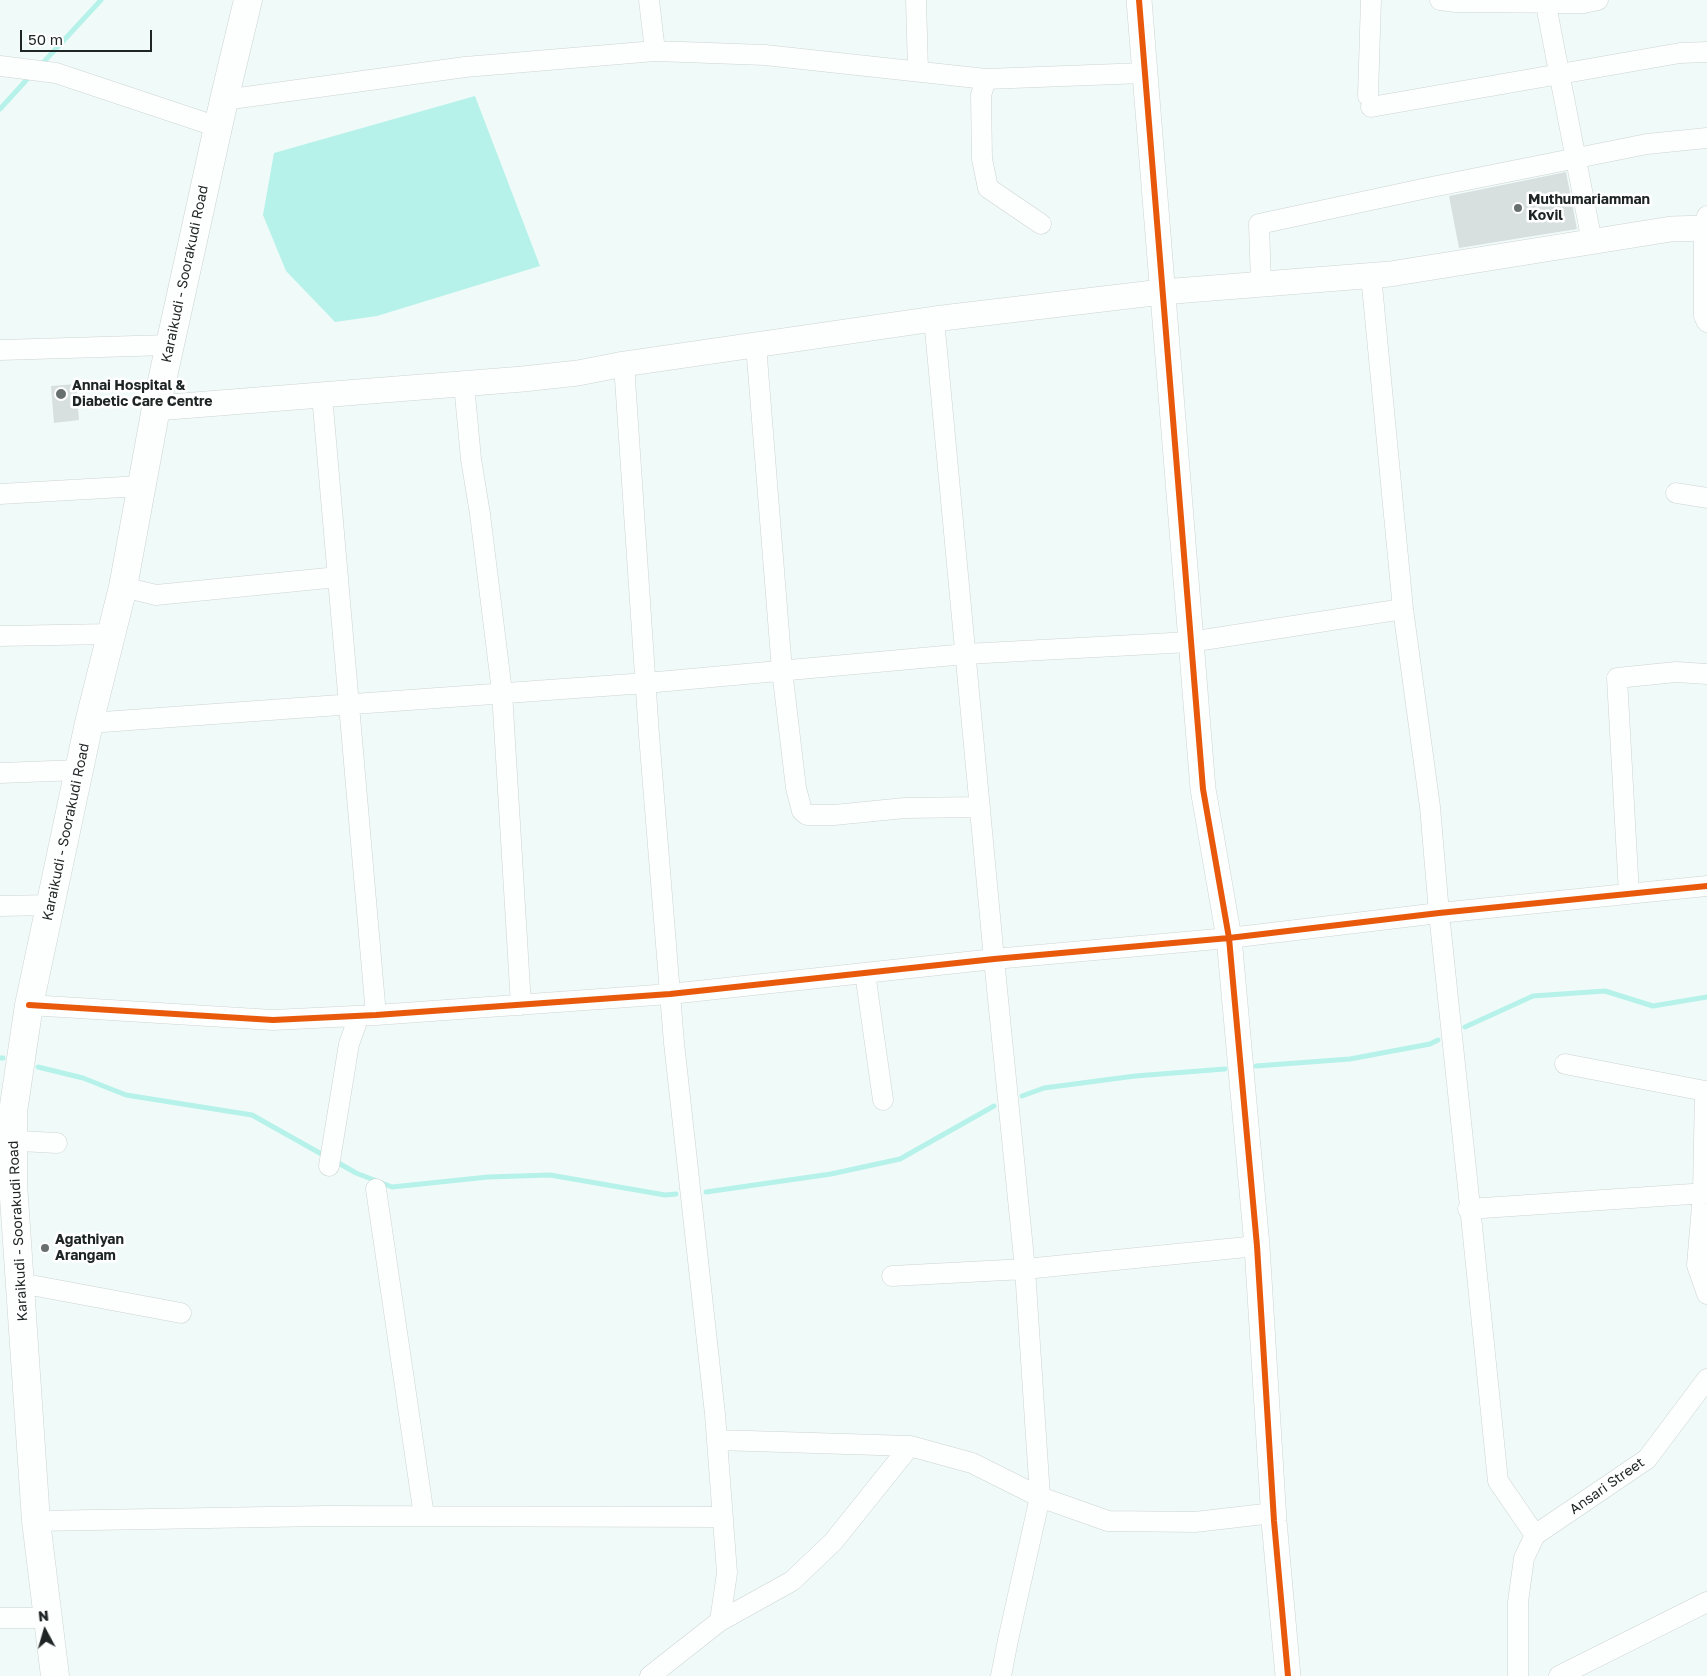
<!DOCTYPE html>
<html>
<head>
<meta charset="utf-8">
<style>
	body { margin:0 }
	#map { position:relative; width:1707px; height:1676px; overflow:hidden; background:#f0fbf9; font-family:"Golos Text",sans-serif }
	canvas { display:block }
	.north { position:absolute; left:20px; top:1606px; width:50px; height:50px; -webkit-text-stroke:4px #fff; paint-order:stroke; rotate:354deg; font-size:14px; font-weight:700; line-height:20px; text-align:center; color:#1e2524 }
	.north::after { content:''; display:block; margin:auto; width:18px; height:22px; background:#1e2524; clip-path:polygon(50% 0,100% 100%,50% 72%,0 100%) }
	.scale { position:absolute; left:20px; top:30px; width:132px; height:22px; box-sizing:border-box; border:2px solid #1e2524; border-top:0; padding-left:6px; font-size:15px; line-height:18px; white-space:nowrap; color:#1e2524; -webkit-text-stroke:4px #fff; paint-order:stroke }
</style>
</head>
<body>
<div id="map">
<canvas width="1707" height="1676"></canvas>
<div class="north">N</div>
<div class="scale">50 m</div>
</div>
<script>
const ctx = document.querySelector('canvas').getContext('2d');
ctx.lineJoin = 'round';
function fillPath(path, color) { ctx.fillStyle = color; ctx.fill(path, 'evenodd'); }
const poly = rows => new Path2D(rows.map(r => 'M' + r).join(''));
function trace(path, color, width, dash) { ctx.strokeStyle = color; ctx.lineWidth = width; ctx.lineCap = dash ? 'butt' : 'round'; ctx.setLineDash(dash || []); ctx.stroke(path); }
function label(font, color, halo, rows, align = 'center') {
  ctx.font = font + ' "Golos Text",sans-serif'; ctx.lineWidth = 5; ctx.setLineDash([]); ctx.textBaseline = 'middle'; ctx.strokeStyle = halo; ctx.fillStyle = color; for (const [text, x, y, turn = 0] of rows) {
    ctx.save(); ctx.translate(x, y); ctx.rotate((+turn || 0) * Math.PI / 180); ctx.textAlign = isNaN(turn) ? turn : align; if (halo) ctx.strokeText(text, 0, 0); ctx.fillText(text, 0, 0); ctx.restore();
  }
}
const water = poly([
	[475,96,540,266,377,316,335,322,286,271,263,215,274,153]
]);
const stream = poly([
	[40,66,101,0],
	[0,109,31,75],
	[1465,1027,1533,996,1605,991,1653,1006,1707,997],
	[0,1058,3,1058],
	[1256,1066,1350,1059,1430,1044,1438,1040],
	[38,1067,83,1078,126,1095,252,1115,325,1156],
	[1022,1096,1044,1088,1135,1076,1225,1069],
	[335,1161,356,1173,392,1187,488,1177,550,1175,665,1195,676,1194],
	[706,1192,831,1174,900,1159,994,1106]
]);
const building = poly([
	[1566,172,1577,229,1459,248,1449,196],
	[76,384,79,420,54,423,51,386]
]);
const minor = poly([
	[649,0,655,51],
	[916,0,918,70],
	[1440,0,1456,2,1584,3,1598,0],
	[1545,0,1592,242],
	[0,66,56,73,218,127],
	[986,79,981,95,982,159,988,188,1041,224],
	[1368,96,1371,0],
	[224,100,465,67,655,51,765,55,986,79,1144,73],
	[1371,107,1680,53,1707,52],
	[1707,216,1704,228,1704,316,1707,322],
	[1371,275,1403,609,1430,807,1439,913,1471,1216,1498,1481,1535,1535],
	[1261,284,1259,224,1427,188,1647,144,1707,138],
	[934,319,994,959,1025,1269,1040,1497,1008,1640,1001,1676],
	[756,345,782,670,796,788,802,811,807,815,834,815,905,808,980,807],
	[0,350,169,345],
	[624,364,649,735,674,1043,715,1414,727,1573,720,1621,650,1676],
	[464,384,471,459,480,514,502,692,521,1005],
	[322,395,376,1015],
	[1676,493,1707,498],
	[0,494,141,486],
	[123,587,156,595,338,577],
	[0,636,111,634],
	[89,723,646,683,966,654,1190,642,1403,609],
	[0,773,79,770],
	[1629,894,1617,678,1676,672,1707,674],
	[0,906,51,905],
	[865,973,883,1100],
	[29,1005,273,1020,376,1015,670,994,994,959,1229,938,1439,913,1707,886],
	[1565,1064,1705,1091,1703,1194,1697,1265,1707,1294],
	[13,1134,20,1141,57,1143],
	[329,1166,349,1044,359,1016],
	[376,1189,424,1516],
	[1468,1209,1707,1193],
	[892,1276,1025,1269,1257,1246],
	[20,1283,181,1313],
	[717,1440,910,1446,972,1463,1040,1497,1108,1521,1195,1522,1273,1513],
	[36,1521,325,1516,723,1517],
	[1535,1535,1647,1459,1707,1379],
	[0,1618,48,1618],
	[720,1621,792,1581,833,1542,910,1446],
	[1518,1676,1518,1602,1524,1558,1535,1535],
	[1559,1676,1707,1602]
]);
const tertiary = poly([
	[1139,0,1203,789,1229,938,1257,1246,1274,1521,1288,1676],
	[156,408,523,379,578,373,624,364,934,319,1162,292,1390,274,1671,229,1707,228]
]);
const secondary = poly([
	[55,1676,36,1521,13,1183,13,1112,29,1005,89,723,123,587,156,408,224,100,248,0]
]);
const cycleway = poly([
	[1139,0,1203,789,1229,938,1257,1246,1274,1521,1288,1676],
	[29,1005,273,1020,376,1015,670,994,994,959,1229,938,1439,913,1707,886]
]);
const markers = [
	[1518,208,5,"#68706f"],
	[61,394,6,"#68706f"],
	[45,1248,5,"#68706f"]
];
const poiNames = [
	["Muthumariamman",1528,200],
	["Kovil",1528,216],
	["Annai Hospital &",72,386],
	["Diabetic Care Centre",72,402],
	["Agathiyan",55,1240],
	["Arangam",55,1256]
];
const streetNames = [
	["Karaikudi - Soorakudi Road",185,274,-78],
	["Karaikudi - Soorakudi Road",66,832,-78],
	["Karaikudi - Soorakudi Road",18,1231,-93],
	["Ansari Street",1607,1486,-35]
];
fillPath(water, '#b6f2e9');
trace(stream, '#b6f2e9', 5);
fillPath(building, '#d8e0df');
trace(minor, '#ccd4d2', 21);
trace(tertiary, '#ccd4d2', 26);
trace(secondary, '#ccd4d2', 29);
trace(minor, '#fdfefe', 20);
trace(tertiary, '#fdfefe', 25);
trace(secondary, '#fdfefe', 28);
trace(cycleway, '#e8590c', 6);
for (const [x, y, r, color] of markers) { const dot = new Path2D(); dot.arc(x, y, r, 0, 2 * Math.PI); ctx.fillStyle = color; ctx.fill(dot); trace(dot, '#fff', 2); }
label('bold 14px', '#1e2524', '#fff', poiNames, 'left');
label('14px', '#1e2524', '#fff', streetNames);
</script>
</body>
</html>
